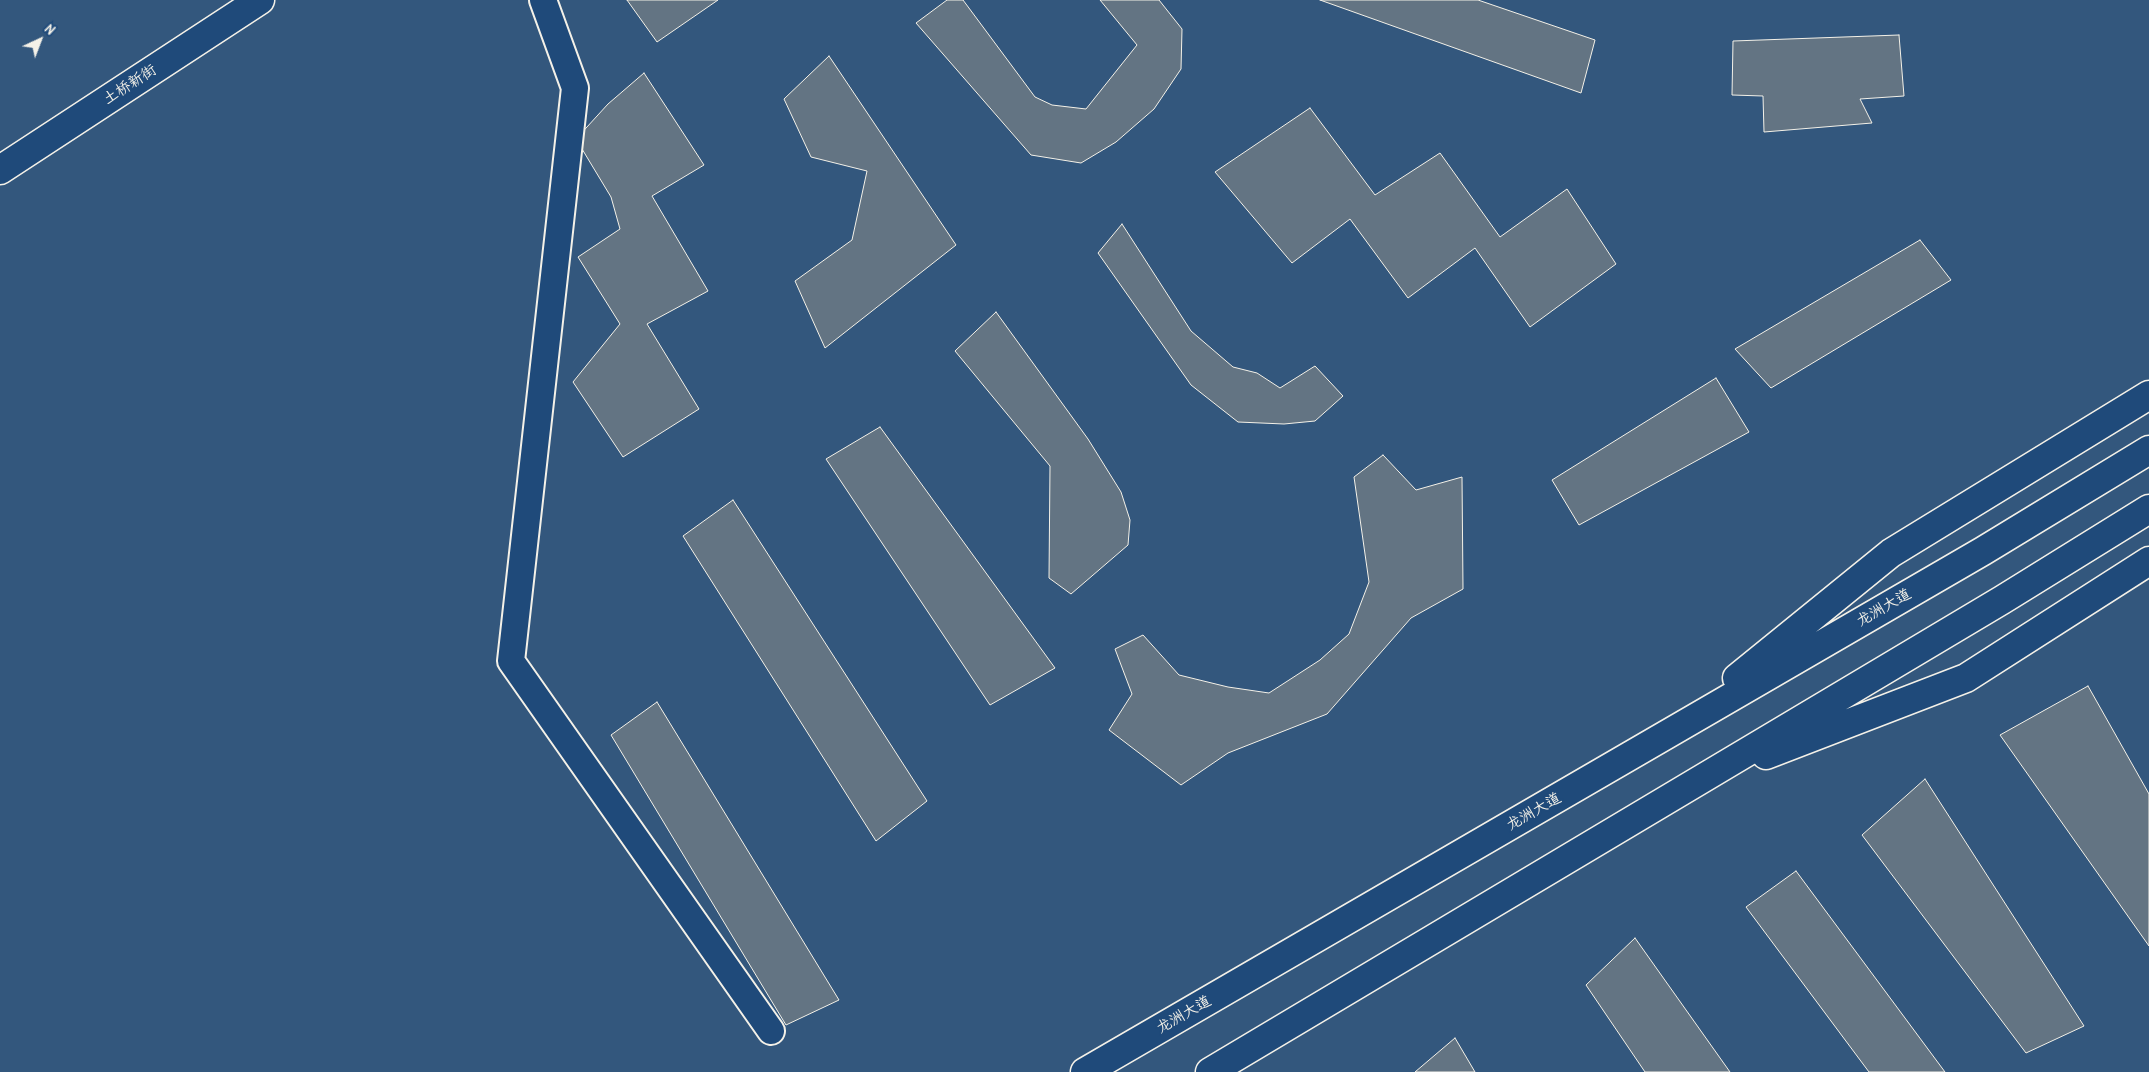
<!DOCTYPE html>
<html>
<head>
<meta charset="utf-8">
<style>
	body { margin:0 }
	#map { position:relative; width:2149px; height:1072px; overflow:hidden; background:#33577d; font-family:"Patrick Hand",sans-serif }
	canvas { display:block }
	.north { position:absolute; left:15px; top:15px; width:50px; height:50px; -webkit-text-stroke:4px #1f4a7a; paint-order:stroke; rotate:43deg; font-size:14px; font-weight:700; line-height:20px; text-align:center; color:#f4f1e8 }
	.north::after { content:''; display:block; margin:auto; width:18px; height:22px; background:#f4f1e8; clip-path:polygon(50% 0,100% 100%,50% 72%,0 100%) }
</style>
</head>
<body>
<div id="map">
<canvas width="2149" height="1072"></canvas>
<div class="north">N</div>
</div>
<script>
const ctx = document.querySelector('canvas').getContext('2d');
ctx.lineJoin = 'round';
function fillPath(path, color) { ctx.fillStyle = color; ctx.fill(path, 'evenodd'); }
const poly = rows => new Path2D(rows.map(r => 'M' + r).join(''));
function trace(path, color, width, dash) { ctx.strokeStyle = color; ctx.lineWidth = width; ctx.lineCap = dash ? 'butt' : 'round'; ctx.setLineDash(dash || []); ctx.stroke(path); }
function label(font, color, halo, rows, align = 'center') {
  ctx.font = font + ' "Patrick Hand","LXGW WenKai TC",sans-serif'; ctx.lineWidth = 4.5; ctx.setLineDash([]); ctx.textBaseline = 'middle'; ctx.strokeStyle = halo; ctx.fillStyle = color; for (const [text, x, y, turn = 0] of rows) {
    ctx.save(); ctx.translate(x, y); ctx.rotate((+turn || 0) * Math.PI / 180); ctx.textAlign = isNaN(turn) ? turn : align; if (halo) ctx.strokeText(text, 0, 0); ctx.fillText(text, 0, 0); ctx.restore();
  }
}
const building = poly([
	[627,0,718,0,657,42,627,0],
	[947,0,963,0,1035,97,1052,105,1086,109,1137,45,1100,0,1159,0,1182,29,1181,69,1154,109,1116,142,1081,163,1031,155,916,23,947,0],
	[1320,0,1478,0,1595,40,1581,93,1320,0],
	[1899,35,1904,96,1860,99,1872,123,1764,132,1763,96,1732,95,1733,41,1899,35],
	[829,56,956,245,825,348,795,281,852,240,867,171,811,157,784,99,829,56],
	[644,73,704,165,652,196,708,291,647,324,699,409,623,457,573,382,620,324,578,257,620,229,611,197,576,139,608,104,644,73],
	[1310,108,1375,195,1440,153,1500,237,1567,189,1616,264,1530,327,1475,248,1408,298,1350,219,1292,263,1215,172,1310,108],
	[1122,224,1191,331,1233,367,1257,373,1280,388,1315,366,1343,396,1315,421,1284,424,1238,422,1191,385,1098,253,1122,224],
	[1920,240,1951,280,1771,388,1735,349,1920,240],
	[996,312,1088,439,1121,492,1130,520,1128,545,1071,594,1049,578,1050,466,955,351,996,312],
	[1716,378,1749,432,1579,525,1552,480,1716,378],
	[880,427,1055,668,990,705,826,459,880,427],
	[1383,455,1416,490,1462,477,1463,589,1411,618,1327,714,1228,753,1181,785,1109,730,1132,694,1115,649,1143,635,1179,675,1228,687,1269,693,1320,660,1349,634,1369,582,1354,477,1383,455],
	[733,500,927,801,876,841,683,536,733,500],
	[2088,686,2149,794,2149,946,2000,735,2088,686],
	[657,702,839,1000,786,1025,611,735,657,702],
	[1925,779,2084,1026,2026,1053,1862,835,1925,779],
	[1796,871,1945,1072,1869,1072,1746,907,1796,871],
	[1635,938,1730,1072,1645,1072,1586,985,1635,938],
	[1455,1038,1475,1072,1415,1072,1455,1038]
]);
const street = poly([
	[543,0,575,88,511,661,771,1031]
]);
const secondary = poly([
	[0,170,260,0]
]);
const primary = poly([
	[1737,678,1891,553,2149,395],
	[1766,755,1966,678,2149,561],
	[1085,1072,1983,551,2149,450],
	[1210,1072,2002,600,2149,509]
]);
const streetNames = [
	["土桥新街",130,85,-33],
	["龙洲大道",1884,608,-30],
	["龙洲大道",1534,812,-30],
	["龙洲大道",1184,1015,-30]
];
fillPath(building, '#637483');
trace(building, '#f4f1e8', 1);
trace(street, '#f4f1e8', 30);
trace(secondary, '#f4f1e8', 31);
trace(primary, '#f4f1e8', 31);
trace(street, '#1f4a7a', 26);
trace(secondary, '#1f4a7a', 28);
trace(primary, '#1f4a7a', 28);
label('15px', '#f4f1e8', '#1f4a7a', streetNames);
</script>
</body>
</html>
